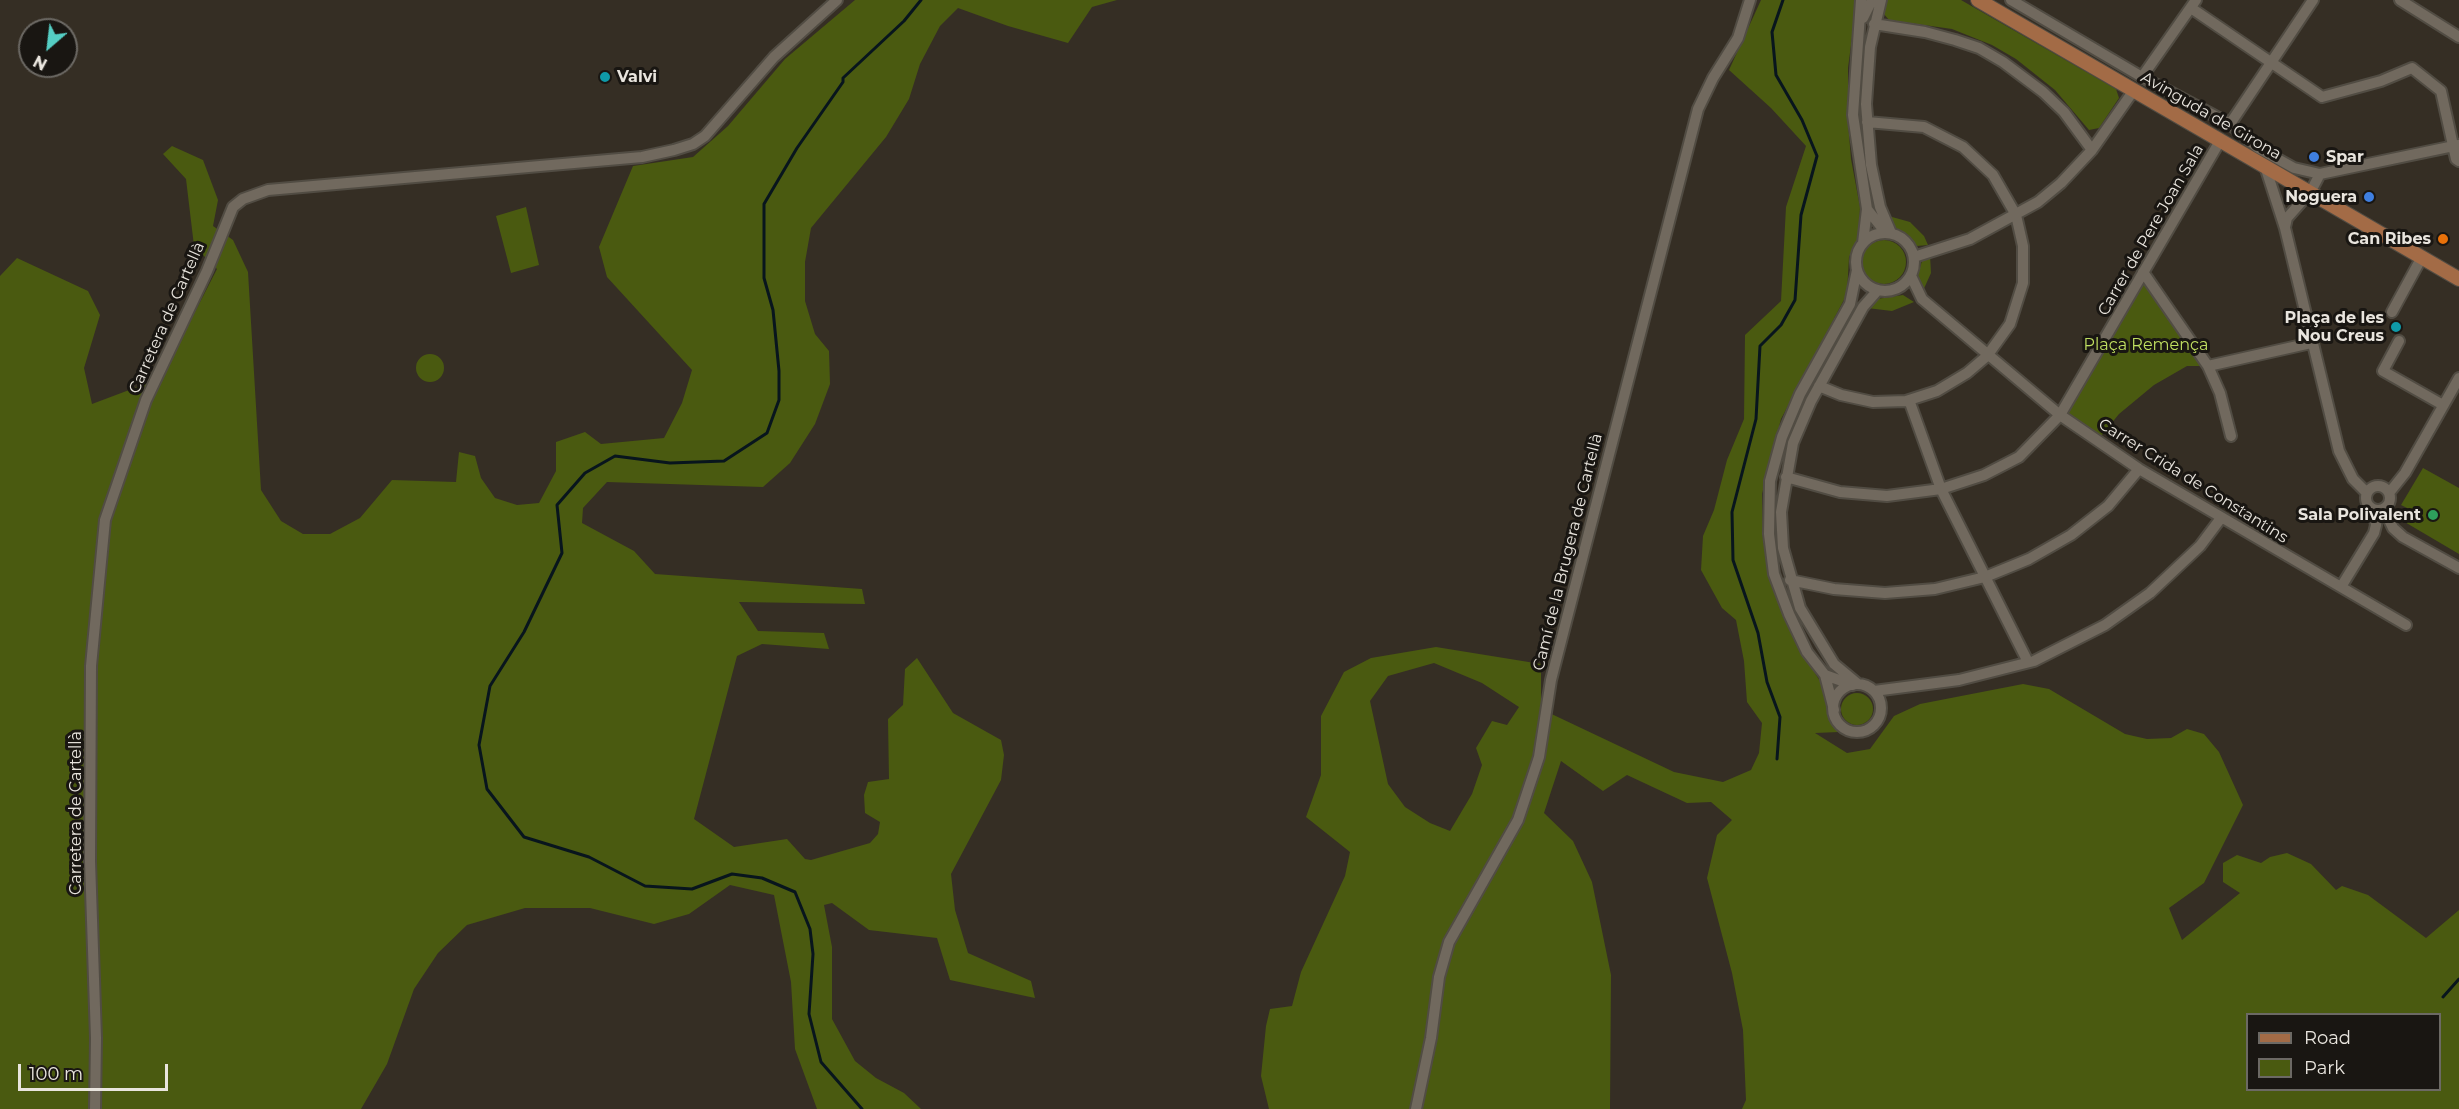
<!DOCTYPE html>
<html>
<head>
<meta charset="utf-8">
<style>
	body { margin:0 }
	#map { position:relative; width:2459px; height:1109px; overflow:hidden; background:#352e24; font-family:Montserrat,sans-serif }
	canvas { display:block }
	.legend { position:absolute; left:2246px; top:1013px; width:195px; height:78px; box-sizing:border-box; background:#191612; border:2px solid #6c6964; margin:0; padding:8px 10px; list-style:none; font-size:18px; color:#e9e5de }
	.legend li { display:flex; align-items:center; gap:12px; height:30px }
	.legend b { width:30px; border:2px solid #6c6964 }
	.north { position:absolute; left:18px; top:18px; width:60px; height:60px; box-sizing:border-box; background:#191612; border:2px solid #6c6964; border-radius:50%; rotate:208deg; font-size:16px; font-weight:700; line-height:24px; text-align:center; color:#e9e5de }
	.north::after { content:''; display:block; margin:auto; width:21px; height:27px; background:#55cec4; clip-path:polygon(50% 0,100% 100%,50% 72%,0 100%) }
	.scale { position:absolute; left:18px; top:1064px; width:150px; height:27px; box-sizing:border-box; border:3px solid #e9e5de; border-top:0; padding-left:8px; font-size:18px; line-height:21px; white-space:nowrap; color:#e9e5de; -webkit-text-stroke:4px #191612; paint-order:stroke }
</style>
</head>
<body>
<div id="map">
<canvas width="2459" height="1109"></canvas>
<ul class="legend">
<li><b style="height:8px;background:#a36b46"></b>Road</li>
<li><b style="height:16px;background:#4a5a10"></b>Park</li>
</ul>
<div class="north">N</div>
<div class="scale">100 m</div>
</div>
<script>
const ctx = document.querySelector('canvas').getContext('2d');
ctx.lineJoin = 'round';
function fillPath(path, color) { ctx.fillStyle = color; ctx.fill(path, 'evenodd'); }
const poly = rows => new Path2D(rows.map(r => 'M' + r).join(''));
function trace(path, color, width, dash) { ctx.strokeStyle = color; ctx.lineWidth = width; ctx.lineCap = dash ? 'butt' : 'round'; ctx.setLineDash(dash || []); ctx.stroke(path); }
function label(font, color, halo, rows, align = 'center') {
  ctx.font = font + ' Montserrat,sans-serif'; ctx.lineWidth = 6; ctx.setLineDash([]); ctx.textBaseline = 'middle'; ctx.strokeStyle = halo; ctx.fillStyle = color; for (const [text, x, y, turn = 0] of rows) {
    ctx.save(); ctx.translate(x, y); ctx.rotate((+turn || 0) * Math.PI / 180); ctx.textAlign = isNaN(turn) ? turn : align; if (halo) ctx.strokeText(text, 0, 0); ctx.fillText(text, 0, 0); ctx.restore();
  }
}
const green = poly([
	[855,0,1117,0,1092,7,1068,43,1008,26,958,8,940,26,920,64,909,99,886,137,811,228,805,262,805,301,815,334,829,351,830,384,815,424,790,463,763,487,607,482,583,508,582,523,634,551,655,574,862,589,865,604,739,602,758,631,824,633,829,649,762,644,737,656,694,819,734,847,787,839,805,859,811,860,870,843,878,834,880,822,865,813,864,795,868,782,889,779,888,719,903,705,905,669,917,658,953,713,1001,740,1004,755,1001,780,951,874,955,910,968,953,1031,981,1035,998,950,980,937,938,869,930,832,903,824,905,832,947,832,1019,855,1061,876,1078,904,1093,921,1109,817,1109,795,1049,791,982,774,895,730,885,689,914,654,924,590,908,525,908,467,925,438,953,414,989,387,1064,361,1109,0,1109,0,276,17,258,88,291,100,315,84,368,92,404,161,378,217,269,194,246,186,179,163,154,172,146,203,160,218,200,213,226,233,240,248,272,261,490,281,521,303,534,330,534,360,518,392,480,456,482,459,452,475,456,481,478,495,498,517,505,539,503,556,471,556,442,585,432,601,444,664,438,682,403,692,370,607,277,599,247,633,166,693,157,728,126,785,59],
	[1761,0,1857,0,1848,68,1848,122,1851,159,1860,207,1859,236,1849,257,1847,294,1781,419,1762,494,1763,539,1772,587,1795,642,1822,684,1829,716,1839,732,1815,733,1847,753,1870,749,1894,716,1920,704,2023,684,2049,689,2125,734,2147,739,2171,738,2187,729,2204,734,2219,752,2243,805,2204,883,2169,908,2182,940,2240,893,2223,882,2223,863,2237,855,2261,863,2270,857,2287,853,2311,864,2336,890,2342,886,2368,895,2426,938,2459,910,2459,1109,1742,1109,1746,1100,1743,1030,1732,973,1707,878,1717,835,1732,820,1711,802,1687,803,1627,775,1603,791,1561,761,1544,813,1573,841,1592,882,1611,975,1610,1109,1269,1109,1261,1076,1266,1026,1270,1009,1292,1006,1301,972,1345,876,1350,852,1306,817,1321,775,1321,716,1344,672,1371,658,1436,647,1541,664,1541,709,1674,772,1723,782,1751,770,1759,753,1762,723,1747,702,1744,661,1736,620,1722,608,1701,570,1703,536,1714,510,1727,460,1744,419,1745,335,1781,301,1786,207,1806,146,1771,108,1729,70],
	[1434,663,1482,683,1519,707,1507,725,1492,721,1476,748,1482,765,1472,794,1450,831,1430,823,1405,807,1388,784,1370,701,1388,676],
	[2248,1014,2440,1014,2440,1090,2248,1090],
	[1887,0,1961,0,2116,89,2119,98,2099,128,2089,130,2055,90,2016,59,1992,45,1952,29,1889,20,1883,13],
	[526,207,539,265,511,273,496,216],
	[1885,215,1910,222,1924,236,1928,245,1917,246,1907,234,1888,224],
	'1862 262a22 22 0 1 1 44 0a22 22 0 1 1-44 0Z',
	[1930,255,1931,273,1922,293,1916,281,1922,261],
	[2143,272,2208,366,2187,366,2154,385,2119,414,2097,441,2060,415],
	[1903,295,1914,302,1892,311,1867,308,1877,299],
	'416 368a14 14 0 1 1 28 0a14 14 0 1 1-28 0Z',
	[2423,468,2459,488,2459,554,2403,521,2409,509,2401,505],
	'1841 709a16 16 0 1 1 32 0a16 16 0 1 1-32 0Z'
]);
const stream = poly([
	[1777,759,1780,717,1767,682,1758,633,1733,560,1732,512,1756,419,1760,346,1781,325,1795,300,1801,215,1817,156,1802,120,1776,75,1772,32,1783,0],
	[2443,997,2459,979],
	[862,1109,821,1062,809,1014,813,954,810,929,795,892,762,878,732,874,692,889,645,886,589,857,524,837,487,789,479,745,490,686,524,632,562,553,557,505,585,473,615,456,670,463,724,461,767,433,779,400,779,371,773,310,764,278,764,204,797,148,843,82,843,78,904,21,921,0]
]);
const minor = poly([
	[1861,0,1853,115,1867,209,1863,243],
	[1881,0,1870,47,1866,104,1871,165,1880,207,1891,233],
	[2011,0,2142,77,2230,124,2258,148,2294,168,2320,174],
	[2400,0,2459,37],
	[2191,8,2322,97,2381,81,2412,68,2441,91,2456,159,2459,161],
	[1863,18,1872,0],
	[1874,24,1925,32,1955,40,1979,48,2003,62,2043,92,2064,112,2092,150],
	[2142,77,2196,0],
	[2230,124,2313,0],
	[2265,166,2285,228,2339,451,2353,479,2367,493],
	[1867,209,1886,233],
	[2285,227,2287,218,2311,191,2320,174,2459,145],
	'1856 262a29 29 0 1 1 58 0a29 29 0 1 1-58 0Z',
	[1914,257,1970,239,2038,202,2061,183,2092,150,2134,90],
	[2143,272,2208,366,2220,393,2231,436],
	[1911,276,1922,299,2060,415,2139,469,2406,625],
	[2392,312,2422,257],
	[2399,341,2383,371,2443,405],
	[2208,366,2311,343],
	[1819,386,1841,395,1873,402,1906,401,1937,391,1967,373,1987,356,2010,324,2023,283,2023,246,2016,215,1993,175,1963,147,1924,127,1867,122],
	[1909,400,1941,489,2028,662],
	[1786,477,1840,492,1887,496,1941,489,1984,475,2019,457,2060,415,2220,141],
	'2366 498a12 12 0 1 1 24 0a12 12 0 1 1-24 0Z',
	[2389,493,2405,473,2459,378],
	[2384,509,2393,528,2403,537,2459,568],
	[1790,580,1834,589,1885,593,1935,589,1985,577,2029,559,2071,535,2108,506,2139,469],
	[2341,587,2374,533,2376,525,2373,510],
	[1825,675,1853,685],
	[1858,684,1834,664,1800,608,1783,548,1781,512,1793,443,1811,401,1863,307,1878,290],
	'1833 708a24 24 0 1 1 48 0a24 24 0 1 1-48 0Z',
	[1874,691,1959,680,2034,661,2105,625,2150,593,2200,546,2221,518],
	[1834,710,1825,675,1807,652,1789,614,1774,574,1769,534,1770,481,1782,437,1800,394,1850,304,1857,270],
	[95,1109,96,1038,90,861,91,666,105,520,146,400,207,271,233,207,243,199,268,190,642,157,674,150,693,144,705,136,774,57,837,0],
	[1416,1109,1431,1038,1439,977,1449,942,1518,820,1539,757,1551,680,1698,109,1713,78,1738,38,1750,0]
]);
const major = poly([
	[1978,0,2459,279]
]);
const markers = [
	[605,77,6,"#0f9aa8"],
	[2314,157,6,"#3f7fe0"],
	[2369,197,6,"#3f7fe0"],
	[2443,239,6,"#e8710a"],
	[2396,327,6,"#0f9aa8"],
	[2433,515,6,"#2e9e5b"]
];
const poiNames = [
	["Valvi",617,77,"left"],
	["Spar",2326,157,"left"],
	["Noguera",2357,197],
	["Can Ribes",2431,239],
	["Plaça de les",2384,318],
	["Nou Creus",2384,336],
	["Sala Polivalent",2421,515]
];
const streetNames = [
	["Avinguda de Girona",2211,116,30],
	["Carrer de Pere Joan Sala",2151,230,-60],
	["Carretera de Cartellà",167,318,-66],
	["Carrer Crida de Constantins",2193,481,32],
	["Camí de la Brugera de Cartellà",1568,552,-76],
	["Carretera de Cartellà",76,813,-90]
];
const parkNames = [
	["Plaça Remença",2146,345]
];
fillPath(green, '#4a5a10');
trace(stream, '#08151d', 3);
trace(minor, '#514c43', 14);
trace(major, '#514c43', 16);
trace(minor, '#71695e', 10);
trace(major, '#a36b46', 14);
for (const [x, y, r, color] of markers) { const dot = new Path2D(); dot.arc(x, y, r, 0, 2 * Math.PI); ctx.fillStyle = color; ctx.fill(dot); trace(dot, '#191612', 2); }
label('bold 16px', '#e9e5de', '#191612', poiNames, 'right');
label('16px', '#e9e5de', '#191612', streetNames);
label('16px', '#c0df61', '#191612', parkNames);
</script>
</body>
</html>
